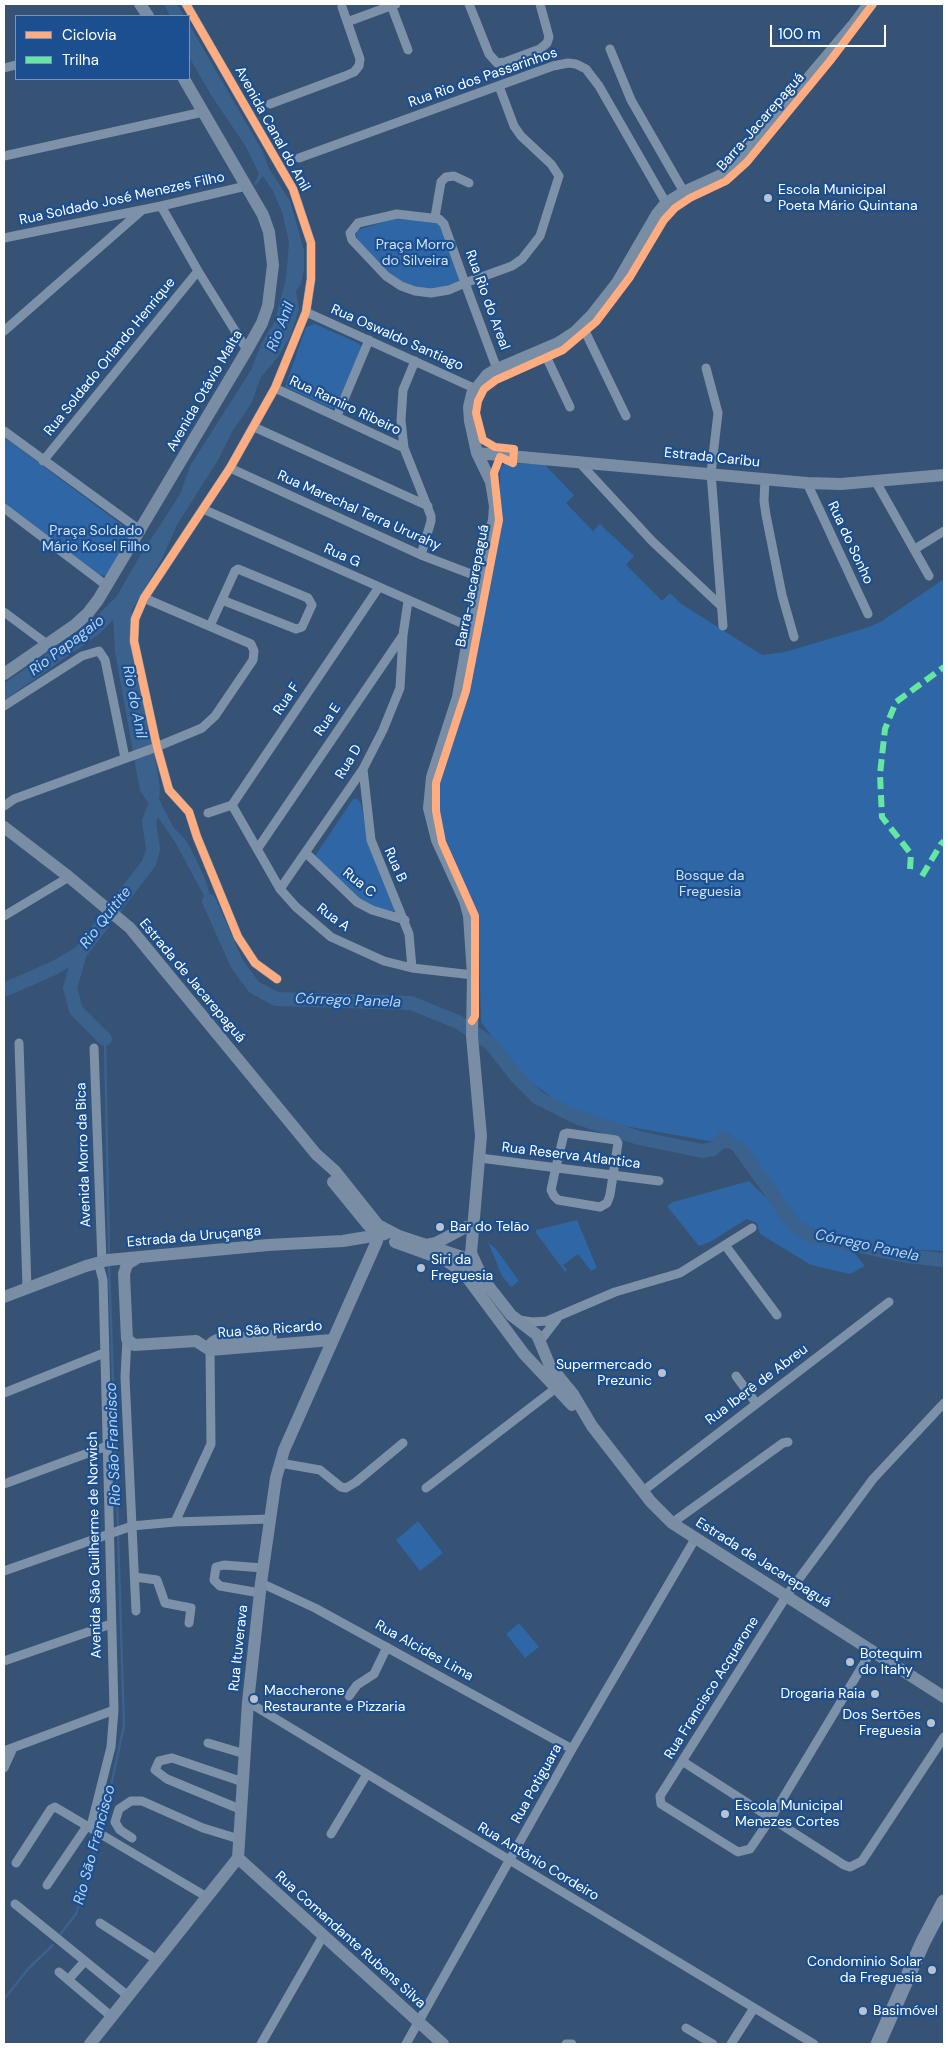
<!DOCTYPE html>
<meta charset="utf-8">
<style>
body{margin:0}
#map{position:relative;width:948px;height:2048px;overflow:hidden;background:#365274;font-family:"DM Sans",sans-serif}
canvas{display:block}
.frame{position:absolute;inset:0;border:5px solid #fff;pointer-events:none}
.legend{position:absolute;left:15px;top:15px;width:175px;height:65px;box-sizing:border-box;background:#1b4f8f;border:1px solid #7695bc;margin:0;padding:6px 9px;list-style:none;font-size:15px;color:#fff}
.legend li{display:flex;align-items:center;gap:10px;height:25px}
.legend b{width:25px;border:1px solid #7695bc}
.scale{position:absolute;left:770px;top:25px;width:116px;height:22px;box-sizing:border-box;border:2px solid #fff;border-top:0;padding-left:6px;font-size:15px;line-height:18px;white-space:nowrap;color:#fff;-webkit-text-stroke:4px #1b4f8f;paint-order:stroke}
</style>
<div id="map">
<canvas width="948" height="2048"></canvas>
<div class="frame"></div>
<ul class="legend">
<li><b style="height:6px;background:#ffac80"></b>Ciclovia</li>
<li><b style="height:6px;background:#66e7a1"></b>Trilha</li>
</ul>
<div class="scale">100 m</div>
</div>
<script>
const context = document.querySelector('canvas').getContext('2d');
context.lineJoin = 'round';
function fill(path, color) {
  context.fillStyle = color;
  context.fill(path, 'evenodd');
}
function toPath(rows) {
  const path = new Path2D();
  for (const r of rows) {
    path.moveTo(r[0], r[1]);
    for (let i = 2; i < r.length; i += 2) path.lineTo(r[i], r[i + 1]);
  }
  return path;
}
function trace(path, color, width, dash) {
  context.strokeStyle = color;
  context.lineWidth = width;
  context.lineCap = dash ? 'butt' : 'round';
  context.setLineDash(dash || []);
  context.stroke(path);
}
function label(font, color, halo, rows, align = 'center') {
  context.font = font + ' "DM Sans",sans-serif';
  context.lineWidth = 4.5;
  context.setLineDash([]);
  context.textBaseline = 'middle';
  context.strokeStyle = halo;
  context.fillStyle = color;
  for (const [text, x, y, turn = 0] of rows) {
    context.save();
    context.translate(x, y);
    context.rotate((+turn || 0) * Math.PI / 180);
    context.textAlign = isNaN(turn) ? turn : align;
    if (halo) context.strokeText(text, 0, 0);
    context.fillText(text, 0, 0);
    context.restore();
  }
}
const green = toPath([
 [394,219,432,220,437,222,442,228,459,279,457,283,434,290,411,287,392,277,357,240,356,231,360,229],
 [315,324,358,343,362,347,335,408,331,408,285,387,306,327],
 [4,437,129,530,132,534,107,576,100,575,4,504],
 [505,463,544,464,574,495,566,503,593,531,600,524,634,556,626,565,662,601,670,593,680,603,762,655,785,652,869,627,882,621,944,579,944,1251,888,1248,807,1227,787,1213,752,1157,729,1133,715,1142,619,1125,567,1108,522,1076,481,1022,478,916,443,833,437,790,467,701,476,626,500,521,500,469],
 [353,799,357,799,361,803,369,847,395,905,395,910,391,914,387,915,351,895,315,856],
 [749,1181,780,1211,819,1237,851,1249,865,1266,850,1274,811,1265,760,1234,757,1223,747,1219,710,1242,699,1246,667,1206,673,1202],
 [577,1220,597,1268,591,1271,578,1254,563,1265,567,1270,565,1272,536,1233,536,1230],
 [488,1242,496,1249,519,1281,511,1287,502,1276],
 [418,1521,443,1553,420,1571,396,1540],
 [519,1623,539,1647,525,1658,506,1634]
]);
const water = toPath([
 [164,4,177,4,184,16,170,16],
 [189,24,263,152,269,168,290,201,304,250,304,270,301,284,296,291,299,309,290,337,278,357,261,377,251,404,233,430,218,460,177,525,161,561,132,610,131,642,155,757,160,788,159,800,174,828,186,840,196,859,206,881,216,918,175,842,140,791,115,652,113,615,109,615,114,601,138,559,180,494,190,466,251,370,262,342,275,321,286,278,289,242,282,212,273,191,263,176,255,186,254,184,259,174,246,147,211,95,189,57],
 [719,1131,729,1133,752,1157,751,1164,740,1153,727,1148,711,1153,702,1151,714,1145]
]);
const stream = toPath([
 [105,1039,109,1256],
 [109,1264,118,1528],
 [101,1831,124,1726,118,1534],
 [59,1936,76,1914,99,1836],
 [4,1999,29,1968,53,1945]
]);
const river = toPath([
 [4,692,93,630,122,601],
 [209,901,237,964,254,987,276,999,411,1003,458,1022,490,1043,516,1076,538,1098,576,1117,639,1138,702,1151,713,1149,718,1144],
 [80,953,70,988,76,1010,105,1039],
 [4,990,54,968,80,953,149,863,153,849,149,821,155,806],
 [740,1149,795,1226,811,1236,907,1256,944,1260]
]);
const street = toPath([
 [186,4,293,189,311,243,311,279,306,312,275,388,230,468,144,598,135,619,134,641,157,747,169,790,189,812,197,837,238,937,255,963,277,979],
 [469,4,489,54,497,63,505,62,540,49,547,43,549,37,540,4],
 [391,5,408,50],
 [347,22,396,4],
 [610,49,631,100,684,192],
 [4,68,16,65],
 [270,104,345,76,354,72,359,66,360,59,342,7],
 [4,156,203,112],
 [299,158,553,66,568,63,576,64,586,69,599,86,666,203],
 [161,206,198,271,247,350],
 [435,217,441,182,446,177,454,176,469,183],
 [4,238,161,206,246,186],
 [306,312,476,389],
 [582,325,626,416],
 [4,331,141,211],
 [543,350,570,407],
 [415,361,403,390,401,420,404,448,431,516,431,521,421,555],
 [706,368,718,413,711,473,723,626],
 [497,369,465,283,444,224,439,219,397,214,358,223,350,233,352,240,386,276,401,286,415,291,431,293,449,290,465,283,512,266,522,259,540,236,559,176,551,164,521,136,514,126,499,86],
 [275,388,404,448],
 [337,416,369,340],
 [254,427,428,506],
 [4,431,141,531],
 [43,461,198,271],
 [578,461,652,541,719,604],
 [230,468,421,555,479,577],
 [765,479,764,501,766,515,782,595,794,637],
 [876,482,929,576],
 [807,483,868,614],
 [4,508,107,586],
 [203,509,470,627],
 [915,549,944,531],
 [4,612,47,644],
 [210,626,235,571,238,569,308,598,312,605,302,627,296,629,222,600],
 [4,706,82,656,99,651,105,660,125,758],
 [363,769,371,840,409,934,412,968],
 [232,805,280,889,296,907,331,937,384,961,412,968,473,975],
 [4,806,14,799,154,748,202,728,215,716,253,660,254,651,251,644,144,598],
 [208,813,232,805,379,587],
 [258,848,403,635,408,601],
 [306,853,357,902,372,910,405,920],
 [280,889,363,769,383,730,400,688,403,635],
 [4,916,69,877],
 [19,1043,27,1288],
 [94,1048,102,1262],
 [567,1133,616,1140,618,1143,610,1195,607,1203,600,1207,558,1200,554,1196,551,1190,556,1167,564,1134,567,1133],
 [480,1158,659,1181],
 [725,1245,777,1315],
 [519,1320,533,1322,547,1321,615,1292,680,1273,752,1228],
 [127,1339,125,1377,136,1611],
 [540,1341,557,1319],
 [736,1376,756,1403],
 [4,1393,104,1353],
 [280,1463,320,1470,341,1487,346,1488,356,1482,403,1443],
 [4,1484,107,1446],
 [426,1488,556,1388],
 [643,1491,889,1302],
 [175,1522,211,1444,210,1350],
 [672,1523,783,1443,788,1442],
 [4,1571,132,1526,175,1522,270,1519],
 [135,1577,157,1580,165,1603,191,1608,189,1623],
 [261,1583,315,1608,572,1749],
 [260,1593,220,1586,214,1580,216,1567,224,1565,263,1568],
 [872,1650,771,1818,750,1849,738,1852,661,1804,660,1796,787,1595,873,1479,944,1403],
 [4,1661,111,1624],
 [349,1696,357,1685,374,1674,387,1647],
 [248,1702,814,2044],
 [208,1743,245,1754],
 [4,1751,114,1710],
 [682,1761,844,1865,850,1867,862,1861,944,1737],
 [4,1768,13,1748],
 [242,1810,167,1779,155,1770,159,1761,172,1758,243,1782],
 [91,1826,111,1747,114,1710,103,1280,98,1262],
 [331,1834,367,1774],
 [132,1838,120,1830,115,1822,119,1809,131,1801,142,1801,203,1828,239,1839],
 [16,1863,51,1809,55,1807,207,1897],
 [47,1885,87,1826],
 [15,1904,128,1996],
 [100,1923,157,1960],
 [59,1972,112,2017],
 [68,1980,85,1961],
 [686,2028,713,2044],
 [261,2044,323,1936],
 [406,2044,572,1749,695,1539],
 [566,2044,572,2044],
 [731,2044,754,2008]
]);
const secondary = toPath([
 [140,4,148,16],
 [477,453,807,483,841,484,944,475],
 [4,674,75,625,88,613,98,600,247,350,262,323,268,306,273,265,269,232,263,215,184,79],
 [4,827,69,877,130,928,316,1154,335,1171,378,1225,399,1236,462,1257,475,1269,511,1315,537,1335,550,1366,573,1394,592,1426,651,1502,672,1523,944,1697],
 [333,1182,369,1226],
 [395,1242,445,1260,463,1272,524,1354,572,1405],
 [426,1245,436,1243,466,1227],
 [137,1258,127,1264,124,1274,127,1339,134,1345,196,1341,210,1350,332,1340],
 [482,1277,471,1253,481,1136,472,1036,473,975,469,916,465,901,437,840,429,808,432,777,458,697,479,577,494,520,495,506,491,482,477,453,470,421,469,407,472,394,487,375,497,369,558,343,575,332,592,315,617,283,657,214,666,203,684,192,730,171,854,24,869,4],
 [4,1297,86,1266,108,1260,268,1245,343,1241,385,1234],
 [210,1350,212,1343,217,1340,271,1336],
 [238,1858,443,2044],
 [90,2044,238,1858,248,1702,261,1583,276,1478,284,1450,377,1241,378,1225]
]);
const primary = toPath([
 [878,2044,923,1942,944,1902]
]);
const quiet = toPath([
 [910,869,911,854,882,817,880,774,885,729,896,702,944,667],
 [922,876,941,844,944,841]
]);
const cycleway = toPath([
 [186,4,293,189,311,243,311,279,306,312,275,388,230,468,144,598,135,619,134,641,157,747,169,790,189,812,197,837,238,937,255,963,277,979],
 [472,1021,475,1016,475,916,442,842,436,811,436,783,466,691,499,520,494,473,500,457,513,463,514,449,495,447,483,440,476,413,478,401,484,389,496,380,563,350,596,322,630,277,664,220,675,208,690,198,726,181,747,162,830,61,873,4]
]);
const markers = [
 [768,198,5,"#b9c2ce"],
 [440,1227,5,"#b9c2ce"],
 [421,1268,5,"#b9c2ce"],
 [662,1373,5,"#b9c2ce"],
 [850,1662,5,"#b9c2ce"],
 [875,1694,5,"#b9c2ce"],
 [254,1699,5,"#b9c2ce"],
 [931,1723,5,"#b9c2ce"],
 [725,1814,5,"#b9c2ce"],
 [932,1970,5,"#b9c2ce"],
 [863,2011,5,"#b9c2ce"]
];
const streetNames = [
 ["Rua Rio dos Passarinhos",483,78,-19],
 ["Barra-Jacarepaguá",761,122,-49],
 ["Avenida Canal do Anil",272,129,61],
 ["Rua Soldado José Menezes Filho",122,199,-12],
 ["Rua Rio do Areal",487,300,70],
 ["Rua Oswaldo Santiago",397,338,24],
 ["Rua Soldado Orlando Henrique",110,357,-51],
 ["Avenida Otávio Malta",205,391,-60],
 ["Rua Ramiro Ribeiro",345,406,25],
 ["Estrada Caribu",712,458,6],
 ["Rua Marechal Terra Ururahy",359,511,24],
 ["Rua do Sonho",850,543,65],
 ["Rua G",342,556,24],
 ["Barra-Jacarepaguá",473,586,-79],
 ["Rua F",287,699,-56],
 ["Rua E",328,720,-56],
 ["Rua D",349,762,-59],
 ["Rua B",395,865,66],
 ["Rua C",359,883,39],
 ["Rua A",333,918,36],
 ["Estrada de Jacarepaguá",192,981,50],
 ["Avenida Morro da Bica",84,1155,-92],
 ["Rua Reserva Atlantica",571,1156,7],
 ["Estrada da Uruçanga",194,1237,-5],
 ["Rua São Ricardo",270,1330,-4],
 ["Rua Iberê de Abreu",757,1385,-37],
 ["Avenida São Guilherme de Norwich",95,1545,-91],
 ["Estrada de Jacarepaguá",763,1563,32],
 ["Rua Ituverava",239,1648,-84],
 ["Rua Alcides Lima",424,1651,29],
 ["Rua Francisco Acquarone",712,1688,-58],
 ["Rua Potiguara",537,1784,-61],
 ["Rua Antônio Cordeiro",538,1862,31],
 ["Rua Comandante Rubens Silva",350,1940,42]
];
const poiNames = [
 ["Escola Municipal",778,190],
 ["Poeta Mário Quintana",778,206],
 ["Bar do Telão",450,1227],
 ["Siri da",431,1260],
 ["Freguesia",431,1276],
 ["Supermercado",652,1365,"right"],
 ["Prezunic",652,1381,"right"],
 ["Botequim",860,1654],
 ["do Itahy",860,1670],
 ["Maccherone",264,1691],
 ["Restaurante e Pizzaria",264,1707],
 ["Drogaria Raia",865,1694,"right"],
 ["Dos Sertões",921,1715,"right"],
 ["Freguesia",921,1731,"right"],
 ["Escola Municipal",735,1806],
 ["Menezes Cortes",735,1822],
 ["Condominio Solar",922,1962,"right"],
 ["da Freguesia",922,1978,"right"],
 ["Basimóvel",873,2011]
];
const parkNames = [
 ["Praça Morro",415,245],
 ["do Silveira",415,261],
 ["Praça Soldado",96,531],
 ["Mário Kosel Filho",96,547],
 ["Bosque da",710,876],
 ["Freguesia",710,892]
];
const waterNames = [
 ["Rio Anil",281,327,-69],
 ["Rio Papagaio",67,646,-37],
 ["Rio do Anil",134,702,79],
 ["Rio Quitite",106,918,-52],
 ["Córrego Panela",348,1001,2],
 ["Córrego Panela",867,1246,12],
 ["Rio São Francisco",114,1444,-92],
 ["Rio São Francisco",95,1845,-75]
];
fill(green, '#2f66a5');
fill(water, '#3b618d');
trace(stream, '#3b618d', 2.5);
trace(river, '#3b618d', 14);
trace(street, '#7d92a8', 9);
trace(secondary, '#798da4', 12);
trace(primary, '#7d8ea7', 15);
trace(quiet, '#66e7a1', 6, [12, 6]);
trace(cycleway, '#ffac80', 8);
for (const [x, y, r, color] of markers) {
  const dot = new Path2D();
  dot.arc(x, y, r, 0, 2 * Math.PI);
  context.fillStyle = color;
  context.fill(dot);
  trace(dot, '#1b4f8f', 2);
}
label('14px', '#fff', '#1b4f8f', streetNames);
label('14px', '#fff', '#1b4f8f', poiNames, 'left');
label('14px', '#cfe3fa', '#1b4f8f', parkNames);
label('italic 15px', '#b5d3f5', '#1b4f8f', waterNames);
</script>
